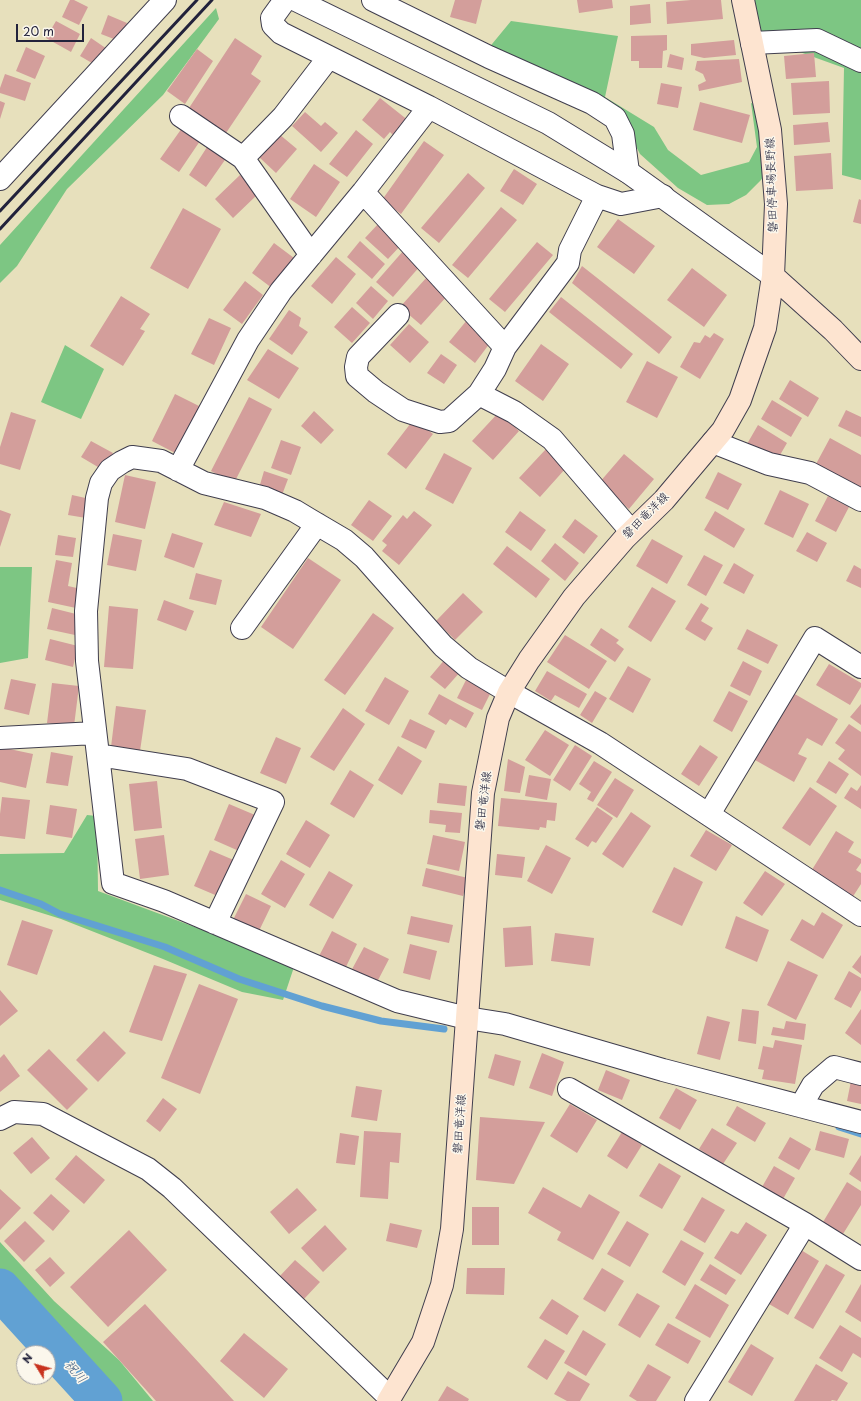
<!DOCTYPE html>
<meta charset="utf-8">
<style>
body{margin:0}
#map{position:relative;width:861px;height:1401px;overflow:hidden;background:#e7e0bc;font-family:"Playpen Sans",sans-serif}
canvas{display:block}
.north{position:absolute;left:16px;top:1345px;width:40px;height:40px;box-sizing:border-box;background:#fbf7ec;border:1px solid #a4a2a5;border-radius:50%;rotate:307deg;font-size:11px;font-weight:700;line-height:16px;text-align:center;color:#22223b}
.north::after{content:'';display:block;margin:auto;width:14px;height:18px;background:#c8321e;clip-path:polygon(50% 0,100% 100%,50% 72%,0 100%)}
.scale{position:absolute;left:16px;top:24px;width:68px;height:18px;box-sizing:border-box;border:2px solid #22223b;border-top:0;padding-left:5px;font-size:12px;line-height:14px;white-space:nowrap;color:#22223b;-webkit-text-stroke:3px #fbf7ec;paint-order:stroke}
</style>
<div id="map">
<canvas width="861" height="1401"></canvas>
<div class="north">N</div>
<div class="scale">20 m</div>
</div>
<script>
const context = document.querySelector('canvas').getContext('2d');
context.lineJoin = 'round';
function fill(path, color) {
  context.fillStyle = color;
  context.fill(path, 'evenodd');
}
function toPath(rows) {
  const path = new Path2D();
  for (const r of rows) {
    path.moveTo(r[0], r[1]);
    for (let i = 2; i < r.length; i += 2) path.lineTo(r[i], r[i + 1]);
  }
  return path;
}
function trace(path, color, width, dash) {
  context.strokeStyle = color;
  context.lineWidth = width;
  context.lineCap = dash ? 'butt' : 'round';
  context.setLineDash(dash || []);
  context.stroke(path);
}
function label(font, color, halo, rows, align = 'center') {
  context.font = font + ' "Playpen Sans","Klee One",sans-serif';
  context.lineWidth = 3;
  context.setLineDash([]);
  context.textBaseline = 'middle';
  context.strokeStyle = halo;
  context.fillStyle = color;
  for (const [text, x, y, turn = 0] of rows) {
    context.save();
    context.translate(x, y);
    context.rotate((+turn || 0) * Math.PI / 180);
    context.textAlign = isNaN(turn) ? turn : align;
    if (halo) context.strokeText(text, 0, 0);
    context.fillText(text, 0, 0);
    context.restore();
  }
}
const green = toPath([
 [752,0,861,0,861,180,842,175,844,68,750,34],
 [216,8,219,19,163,95,67,189,17,266,0,283,0,245],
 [511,21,618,36,605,97,654,127,668,150,701,175,749,162,757,147,751,103,766,109,772,164,761,180,746,195,729,204,707,205,678,188,640,154,624,123,483,55],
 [65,345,104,369,81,419,41,402],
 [0,567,32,567,28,658,0,663],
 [87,815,97,816,98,891,211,933,297,958,283,1000,242,992,163,959,61,919,0,900,0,854,64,853],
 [0,1242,54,1301,119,1360,153,1401,77,1401,48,1369,48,1353,33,1353,0,1317]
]);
const stream = toPath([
 [0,890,41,904,60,914,165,947,239,979,322,1006,381,1021,444,1029],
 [839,1127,861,1134]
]);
const river = toPath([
 [0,1289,102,1401]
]);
const building = toPath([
 [70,0,74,0,88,7,79,25,62,17],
 [455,0,482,0,476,24,450,17],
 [577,0,612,0,613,8,579,13],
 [691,0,721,0,723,19,667,24,666,2],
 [650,4,651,23,630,25,630,6],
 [108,15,127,23,119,41,101,34],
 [56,21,80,34,71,52,46,38],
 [667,35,667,50,663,51,662,68,639,68,639,61,631,61,631,36],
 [91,38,107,49,97,66,80,56],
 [235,38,262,56,251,74,261,81,226,133,189,108],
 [734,40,736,55,704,58,691,55,691,44],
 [26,47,45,56,35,79,16,71],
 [197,49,213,61,185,104,167,91],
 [814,53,816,77,786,79,784,56],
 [670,54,684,58,682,70,667,67],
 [739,59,742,82,699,91,698,85,706,81,703,74,695,70,697,61],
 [5,74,31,83,25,101,0,93,0,88],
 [829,81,830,113,793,115,791,83],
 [661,83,682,87,678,108,657,104],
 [380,98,409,121,396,138,390,132,384,139,362,120],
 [0,101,5,103,0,119],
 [700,102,750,115,742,143,693,130],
 [305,112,321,126,325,122,338,133,321,152,292,126],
 [828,122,830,142,794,145,793,125],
 [182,128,200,141,179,172,160,159],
 [356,130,373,144,347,177,329,164],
 [279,134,297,149,276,173,259,157],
 [424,141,444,155,401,214,382,200],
 [209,144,227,157,206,187,189,175],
 [831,153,833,189,796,191,794,156],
 [314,164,340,182,316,217,290,199],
 [514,169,537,184,523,205,500,191],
 [468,173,485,188,439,243,421,228],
 [240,175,258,194,233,218,215,199],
 [859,199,861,200,861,224,853,222],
 [501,207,517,220,468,278,452,265],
 [183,208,221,229,188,289,150,268],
 [618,219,655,246,634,274,597,247],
 [379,223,402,244,388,259,365,238],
 [360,241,385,264,372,279,347,257],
 [537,242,553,255,505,312,489,299],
 [274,243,294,258,272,288,252,273],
 [404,250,421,265,393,297,376,282],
 [336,257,356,274,332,304,311,286],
 [582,266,672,337,659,354,572,283],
 [692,268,727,295,704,327,667,300],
 [427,277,448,295,421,325,400,307],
 [245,281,263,295,242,324,223,310],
 [371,286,388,301,373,319,356,303],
 [121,296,150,314,140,329,145,331,123,366,90,346],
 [561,297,633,354,621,369,549,312],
 [352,307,370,323,352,343,334,327],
 [289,310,301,318,299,326,308,332,292,355,269,339],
 [209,318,231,328,214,365,191,354],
 [467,320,478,328,475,332,490,343,475,363,449,342],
 [409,324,429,342,410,363,390,345],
 [714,333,724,339,700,379,680,367,694,342,700,343,705,335,710,338],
 [541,344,569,364,543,401,515,381],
 [268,349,299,368,279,399,247,380],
 [441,354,457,365,444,384,427,373],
 [647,361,678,377,657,418,626,402],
 [790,380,819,398,808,417,779,399],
 [175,394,201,407,177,454,152,441],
 [249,397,272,409,234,483,211,471],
 [772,400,802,418,791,437,761,419],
 [846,410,861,417,861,437,838,426],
 [314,411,334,430,321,444,301,426],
 [11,412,36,420,20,470,0,464,0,447],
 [499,412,519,431,493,460,472,441],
 [414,419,433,434,406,469,387,454],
 [758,425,787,443,776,462,747,444],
 [830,438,861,455,861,489,816,464],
 [281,440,301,447,291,475,271,468],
 [91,441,113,453,103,470,81,457],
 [546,449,566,468,540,497,519,478],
 [444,453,472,468,453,504,425,489],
 [624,454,654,479,629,509,599,483],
 [264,471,288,479,282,495,259,488],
 [718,472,742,484,728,510,705,498],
 [125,475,156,482,145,529,115,522],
 [780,490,809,504,793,538,764,524],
 [72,495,90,499,86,518,68,515],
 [828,496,849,507,836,532,815,521],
 [369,500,392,516,373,541,351,525],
 [224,502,261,514,251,537,214,525],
 [0,510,11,514,0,547],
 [414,511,432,525,399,565,382,551,387,545,382,541,403,515,407,519],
 [520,511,546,530,531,551,505,532],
 [715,511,745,529,734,548,704,530],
 [575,519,598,536,584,554,562,537],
 [807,532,827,543,817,562,796,551],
 [172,533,203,543,194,568,164,557],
 [113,534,142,540,136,571,107,565],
 [58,535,76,538,73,557,55,555],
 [652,539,683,556,667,584,636,566],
 [555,543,579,563,565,581,541,561],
 [507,546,550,579,536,598,493,564],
 [704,555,723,565,706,596,687,585],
 [308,558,341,580,293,649,261,627],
 [56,560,72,563,68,586,81,589,76,608,48,602],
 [734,563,754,575,744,594,723,583],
 [854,565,861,569,861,588,846,581],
 [196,573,222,580,216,605,189,599],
 [652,587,676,601,651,642,628,627],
 [463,593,483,612,455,640,436,621],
 [164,600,194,611,186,631,157,620],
 [701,603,709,608,701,621,713,628,705,641,685,629],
 [109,606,138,609,133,669,104,667],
 [52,608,80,615,75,635,47,629],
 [373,613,394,628,345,695,324,680],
 [601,628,619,640,616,643,624,649,615,662,590,645],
 [747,629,778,645,768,664,737,649],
 [565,635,607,661,589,689,547,662],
 [50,639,78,646,73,667,45,660],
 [446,658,461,671,445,689,430,677],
 [743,661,762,671,750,696,730,686],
 [829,664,861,683,861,687,850,705,816,685],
 [628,666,651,679,633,713,609,699],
 [547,671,587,694,579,708,555,695,551,701,535,691],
 [385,677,409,691,389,725,365,711],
 [11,679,36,684,29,715,4,709],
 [466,680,491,692,482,710,457,698],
 [52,683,79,686,74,726,47,723],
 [595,691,607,698,592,723,580,715],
 [729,691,748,701,732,732,713,721],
 [793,693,838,719,822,746,807,738,798,754,807,758,794,782,755,760],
 [439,694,474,713,466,728,450,719,446,725,428,714],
 [861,704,861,725,850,717],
 [116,706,146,710,140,751,111,747],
 [343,708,365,724,334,771,310,757],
 [410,719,435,731,426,749,401,737],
 [849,724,861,732,861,776,838,759,845,750,835,743],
 [545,730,569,745,550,776,525,760],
 [276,737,301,748,286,784,260,773],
 [575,745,592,756,570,791,553,780],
 [700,745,718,757,699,786,681,774],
 [398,746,422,761,402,795,378,780],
 [0,747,33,754,26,788,0,782],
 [51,752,73,756,68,786,46,783],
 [508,759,525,767,520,793,504,791],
 [594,761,612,772,593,802,587,799,591,792,579,784],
 [829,761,849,774,836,794,816,782],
 [350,770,374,785,354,818,330,804],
 [529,775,551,779,547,800,525,796],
 [615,778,634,790,617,818,597,805],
 [157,781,162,828,134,831,129,784],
 [439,783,467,786,465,806,437,803],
 [861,785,861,809,844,798,851,787,857,791],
 [810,787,837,806,810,846,782,828],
 [2,797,30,800,25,839,0,836,0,814],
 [501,798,557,803,555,821,547,820,546,828,540,827,539,830,498,826],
 [229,804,255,815,239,851,214,840],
 [50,805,77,809,72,838,46,834],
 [597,807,613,818,596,843,592,841,588,847,575,839],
 [430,810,462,813,460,833,445,832,446,825,429,823],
 [631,812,651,826,623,868,602,854],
 [306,820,330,835,310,868,286,854],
 [706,830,732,845,716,871,690,856],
 [836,831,854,842,848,852,861,859,861,863,856,870,861,873,861,884,852,898,810,873],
 [164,835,169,875,140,879,135,839],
 [433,835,465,842,459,871,427,864],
 [546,845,571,858,552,894,527,881],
 [210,850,236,861,220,897,194,886],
 [497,854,525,857,522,878,495,875],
 [281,860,305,874,285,908,261,894],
 [674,867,703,882,682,926,652,912],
 [426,868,468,878,463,896,422,886],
 [329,871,353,885,333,919,309,905],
 [765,871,785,884,762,916,743,903],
 [246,894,271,906,258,933,233,920],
 [822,912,843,925,823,959,790,940,802,919,814,926],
 [411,916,453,925,449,943,407,934],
 [736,916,769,930,757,962,725,948],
 [22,920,53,930,37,975,7,965],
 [531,926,533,965,505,967,503,928],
 [332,931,357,944,344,971,318,958],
 [555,933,594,938,590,966,551,961],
 [410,944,437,951,430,980,403,973],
 [364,947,389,959,375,986,350,973],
 [861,955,861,974,852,967],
 [788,961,818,975,796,1020,767,1005],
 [154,965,187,974,162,1041,129,1032],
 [849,971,861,978,861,990,851,1008,834,999],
 [199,984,238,999,200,1094,161,1078],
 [0,990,18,1011,0,1026],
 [742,1009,759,1011,756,1044,738,1041],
 [861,1009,861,1045,845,1033],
 [707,1016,730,1022,720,1060,697,1054],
 [786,1021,806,1024,804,1040,771,1035,773,1027,784,1029],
 [104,1031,126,1053,98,1082,76,1060],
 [775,1040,802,1045,795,1084,762,1079,764,1070,758,1069,763,1046,773,1048],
 [49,1049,88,1089,67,1110,27,1070],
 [542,1053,564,1062,552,1096,529,1088],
 [4,1054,20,1076,0,1092,0,1058],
 [495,1054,521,1061,514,1086,488,1078],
 [606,1070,630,1080,622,1100,598,1090],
 [852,1076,861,1078,861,1104,847,1101],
 [356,1086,382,1090,377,1121,351,1117],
 [676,1088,697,1100,680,1130,659,1118],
 [163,1098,177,1109,160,1132,146,1121],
 [570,1104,597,1120,577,1153,550,1136],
 [737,1106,766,1123,755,1142,726,1125],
 [480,1117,545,1122,514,1184,476,1180],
 [712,1128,737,1143,723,1164,699,1149],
 [364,1131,401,1133,399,1163,390,1162,388,1199,360,1197],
 [820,1131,849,1139,844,1158,815,1150],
 [622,1132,642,1145,627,1169,607,1156],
 [340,1133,359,1136,355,1165,336,1163],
 [32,1137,50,1158,31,1174,13,1153],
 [790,1137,811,1149,799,1170,778,1158],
 [76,1155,105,1180,84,1204,55,1179],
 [861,1155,861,1182,849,1174],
 [659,1163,681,1176,662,1209,639,1196],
 [774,1166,795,1178,783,1199,762,1187],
 [847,1182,861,1191,861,1205,843,1234,823,1222],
 [543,1187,581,1208,589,1194,620,1212,593,1260,557,1240,561,1232,528,1213],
 [297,1188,317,1210,289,1234,270,1212],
 [0,1189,21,1208,0,1230],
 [51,1194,70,1211,53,1231,33,1213],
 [702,1197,725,1210,705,1243,683,1230],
 [472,1207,499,1207,499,1245,472,1245],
 [25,1221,45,1241,24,1262,4,1241],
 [627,1221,649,1234,630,1267,607,1254],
 [746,1222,767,1235,741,1275,714,1258,731,1231,738,1234],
 [390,1223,422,1230,417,1248,386,1241],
 [325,1225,347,1249,323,1272,301,1248],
 [129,1230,167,1270,108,1327,70,1287],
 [681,1240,704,1253,685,1286,662,1272],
 [801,1250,819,1261,788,1315,769,1304],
 [50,1257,65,1273,50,1287,35,1270],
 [295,1260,320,1282,304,1299,279,1277],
 [710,1264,736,1280,726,1295,700,1280],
 [826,1264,845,1275,813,1329,794,1318],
 [467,1268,505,1268,504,1295,466,1294],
 [602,1268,624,1281,605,1312,583,1299],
 [695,1284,729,1305,710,1338,675,1318],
 [861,1284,861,1322,845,1312],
 [637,1293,660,1306,640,1338,618,1325],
 [552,1299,579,1316,567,1335,539,1318],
 [145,1304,234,1401,156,1401,103,1342],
 [668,1323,701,1341,688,1364,655,1345],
 [840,1325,861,1338,861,1358,853,1353,842,1372,819,1358],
 [583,1330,606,1344,586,1376,564,1363],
 [244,1333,288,1369,264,1398,220,1361],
 [545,1339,565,1351,547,1380,527,1367],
 [751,1344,774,1358,752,1396,728,1382],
 [648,1364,671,1377,656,1401,637,1401,629,1396],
 [816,1364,848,1383,837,1401,832,1400,831,1401,794,1401],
 [568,1371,590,1384,580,1401,567,1401,554,1394],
 [447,1386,469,1399,468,1401,438,1401]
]);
const minor = toPath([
 [285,0,272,18,273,25,281,33,429,107,597,196,621,204,663,196],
 [373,0,489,57,592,103,615,118,623,134,628,172],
 [752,43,817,40,861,61],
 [181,116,243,158,311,255],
 [243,158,283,117,329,57],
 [0,179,165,0],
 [363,192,505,347],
 [398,315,358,357,356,367,357,376,376,392,403,410,440,422,449,421,479,394,495,369,505,347,568,263,570,250,597,196],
 [479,394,514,412,552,439,631,531],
 [713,442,769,464,810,473,861,500],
 [178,470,248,340,281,291,363,192,429,107],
 [242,628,317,524],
 [0,738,95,733],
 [98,755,187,769,273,802,215,923],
 [709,814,815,638,861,667],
 [861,915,600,743,509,692,469,668,443,646,364,557,344,540,310,520,295,511,265,498,204,483,161,461,132,457,122,462,110,470,101,483,97,498,86,611,87,661,113,883,164,901,397,1001,467,1018,505,1024,663,1070,861,1122],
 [569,1089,805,1224,861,1259],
 [801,1106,813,1085,834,1067,861,1074],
 [0,1119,14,1112,43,1114,148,1169,172,1188,390,1398],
 [696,1401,805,1224]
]);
const tertiary = toPath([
 [296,0,548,123,628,172,773,276]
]);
const secondary = toPath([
 [773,276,833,330,861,359],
 [388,1401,423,1342,442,1285,452,1229,483,793,498,718,509,692,529,660,574,597,625,538,664,500,723,430,740,400,765,328,773,276,776,204,770,130,743,0]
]);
const rail = toPath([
 [0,211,197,0],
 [0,229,212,0]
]);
const streetNames = [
 ["磐田停車場長野線",772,185,-92],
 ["磐田竜洋線",646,516,-45],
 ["磐田竜洋線",484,801,-83],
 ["磐田竜洋線",460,1124,-86]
];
const waterNames = [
 ["祝川",75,1372,48]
];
fill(green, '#7dc683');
trace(stream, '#61a1d3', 7);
trace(river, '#61a1d3', 41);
fill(building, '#d39e9b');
trace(minor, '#403e4e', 24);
trace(tertiary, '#403e4e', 24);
trace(secondary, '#403e4e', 24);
trace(minor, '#fff', 22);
trace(tertiary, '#fff', 22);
trace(secondary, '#fde4d0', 22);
trace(rail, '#22223b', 3);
label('12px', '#22223b', '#fbf7ec', streetNames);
label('italic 13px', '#3e5b7f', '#fbf7ec', waterNames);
</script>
